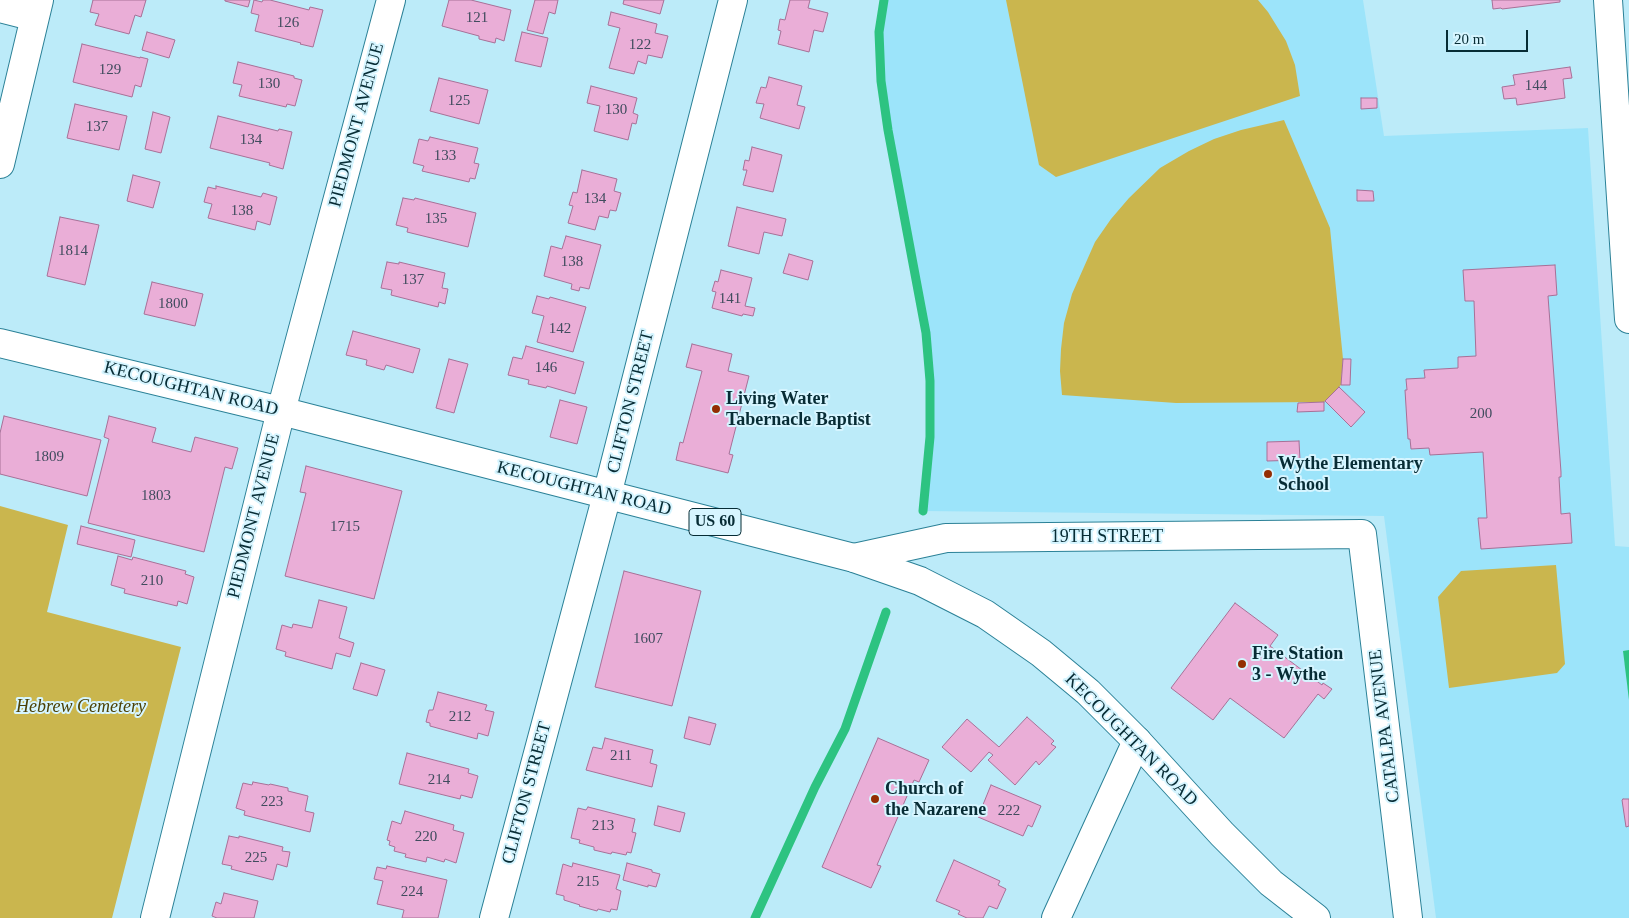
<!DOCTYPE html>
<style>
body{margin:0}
#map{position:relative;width:1629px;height:918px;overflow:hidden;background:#bcebf9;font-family:Georgia,serif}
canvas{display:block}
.scale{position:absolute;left:1446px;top:30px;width:82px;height:22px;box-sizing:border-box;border:2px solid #072c35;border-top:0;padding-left:6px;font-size:15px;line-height:18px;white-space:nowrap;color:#072c35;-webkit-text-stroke:4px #d6f5ff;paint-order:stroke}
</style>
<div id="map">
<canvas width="1629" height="918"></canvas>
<div class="scale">20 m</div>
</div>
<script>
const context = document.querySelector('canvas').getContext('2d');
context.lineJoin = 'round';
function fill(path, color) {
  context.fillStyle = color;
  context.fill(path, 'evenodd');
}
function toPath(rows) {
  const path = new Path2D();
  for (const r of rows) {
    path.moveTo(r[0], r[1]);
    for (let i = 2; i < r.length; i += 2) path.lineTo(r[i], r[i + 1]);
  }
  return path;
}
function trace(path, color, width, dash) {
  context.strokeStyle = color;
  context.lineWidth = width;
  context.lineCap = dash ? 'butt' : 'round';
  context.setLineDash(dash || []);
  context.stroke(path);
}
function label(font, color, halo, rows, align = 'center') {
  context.font = font + ' Georgia,serif';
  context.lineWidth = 4;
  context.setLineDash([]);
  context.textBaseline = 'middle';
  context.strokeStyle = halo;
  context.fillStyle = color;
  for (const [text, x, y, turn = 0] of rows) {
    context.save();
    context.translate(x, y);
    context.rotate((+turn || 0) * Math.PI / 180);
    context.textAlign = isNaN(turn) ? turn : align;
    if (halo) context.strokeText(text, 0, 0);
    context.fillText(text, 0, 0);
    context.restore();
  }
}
const built = toPath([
 [884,0,1363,0,1384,136,1588,128,1615,546,1629,547,1629,918,1436,918,1384,516,923,511,930,437,930,381,926,333,888,130,881,81,879,32]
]);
const green = toPath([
 [1006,0,1258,0,1268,12,1286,41,1295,65,1300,96,1056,177,1039,165],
 [1284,120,1330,228,1343,359,1341,385,1324,402,1176,403,1062,395,1060,371,1061,349,1064,323,1072,294,1095,242,1111,219,1129,198,1160,168,1189,151,1214,139,1241,130],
 [0,506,68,525,47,612,181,647,112,918,0,918],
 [1556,565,1565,664,1557,673,1449,688,1438,597,1461,571]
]);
const water = toPath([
 [1629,650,1629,700,1623,651]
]);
const stream = toPath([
 [884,0,879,32,881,81,888,130,926,333,930,381,930,437,923,511],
 [755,918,815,787,845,729,886,612]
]);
const building = toPath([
 [93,0,146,0,141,17,135,15,129,34,95,25,99,14,90,12,93,0],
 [225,0,250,0,248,7,225,1,225,0],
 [254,0,262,2,263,0,270,0,309,10,310,7,323,10,313,47,300,44,301,43,255,31,259,15,251,13,254,0],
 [449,0,471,0,511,10,504,41,496,38,495,43,479,39,479,36,442,26,449,0],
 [535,0,558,0,555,14,549,12,543,34,527,30,535,0],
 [624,0,664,0,660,14,623,4,624,0],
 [790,0,810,0,808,8,828,13,823,32,814,30,809,52,778,44,781,31,778,30,780,19,785,20,790,0],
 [1492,0,1560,0,1560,2,1502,9,1501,8,1493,9,1492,0],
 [611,12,657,24,655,33,668,36,662,58,648,55,646,64,638,61,634,74,609,68,620,28,608,25,611,12],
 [147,32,175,40,169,58,142,50,147,32],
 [522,32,548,38,541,67,515,61,522,32],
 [82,44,140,58,140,57,148,59,141,87,135,85,132,97,73,82,82,44],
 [238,62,294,76,294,78,302,80,295,106,287,104,286,107,239,96,242,85,233,83,238,62],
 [1570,67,1572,78,1563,79,1565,98,1517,105,1516,98,1504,99,1502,87,1515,85,1513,75,1570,67],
 [769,77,802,86,797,105,805,107,799,129,760,118,764,104,756,103,761,87,766,88,769,77],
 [439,78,488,90,479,124,430,111,439,78],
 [591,86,637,98,633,113,638,115,636,124,632,123,628,140,594,131,600,106,587,103,591,86],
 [1361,98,1377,98,1377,108,1361,109,1361,98],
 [75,104,127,116,119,150,67,138,75,104],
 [153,112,170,117,161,153,145,149,153,112],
 [218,116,278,131,279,129,292,132,283,169,269,165,270,163,210,148,218,116],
 [430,137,478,148,474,163,479,164,475,179,470,178,469,182,422,171,424,166,413,163,419,139,428,141,430,137],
 [752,147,782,155,773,192,743,185,747,170,743,170,745,160,749,161,752,147],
 [582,170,617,179,614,191,621,193,616,211,610,210,608,218,599,216,595,230,568,223,573,206,569,205,573,192,577,193,582,170],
 [133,175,160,182,153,208,127,201,133,175],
 [216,186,261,197,263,193,277,197,270,225,257,221,255,230,208,218,212,204,204,202,208,187,216,189,216,186],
 [1357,190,1373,191,1374,201,1357,201,1357,190],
 [403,198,414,200,415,198,476,213,468,247,407,232,408,228,396,225,403,198],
 [737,207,786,219,782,236,764,232,759,254,728,246,737,207],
 [60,217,99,225,85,285,47,276,60,217],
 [566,236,601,245,589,289,580,287,579,291,571,289,572,284,544,276,551,246,562,249,566,236],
 [789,254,813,261,808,280,783,273,789,254],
 [387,262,399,264,399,262,445,273,442,288,448,289,445,304,439,302,438,307,391,295,392,290,381,288,387,262],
 [1555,265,1557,295,1548,296,1561,472,1561,477,1559,477,1561,514,1570,513,1572,543,1481,549,1478,518,1487,518,1483,452,1430,455,1429,448,1411,449,1410,439,1408,439,1405,390,1407,390,1406,379,1425,378,1424,370,1458,368,1458,357,1476,356,1474,301,1465,301,1463,270,1555,265],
 [721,270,752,278,745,306,755,308,753,316,743,314,742,316,712,308,716,292,712,291,715,281,718,282,721,270],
 [152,282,203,294,195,326,144,314,152,282],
 [537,296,549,299,550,297,586,307,573,352,537,342,544,316,532,313,537,296],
 [353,331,420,349,413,373,386,365,384,370,366,365,367,360,346,355,353,331],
 [692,344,732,354,728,371,749,376,729,454,733,455,728,473,676,460,680,442,683,443,702,371,686,367,692,344],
 [526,346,584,362,575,394,547,386,546,388,528,384,529,380,508,375,513,357,522,359,526,346],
 [449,359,468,364,454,413,436,408,449,359],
 [1343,359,1351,359,1350,385,1341,385,1343,359],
 [1339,387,1365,412,1351,427,1325,401,1339,387],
 [560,400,587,407,577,444,550,437,560,400],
 [1324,402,1324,411,1297,412,1298,403,1324,402],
 [4,416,101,440,87,496,0,474,0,433,4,416],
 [109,416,156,428,152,442,191,452,195,437,238,448,232,469,225,467,204,552,88,523,109,439,104,437,109,416],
 [1299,441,1300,460,1267,461,1267,442,1299,441],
 [306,466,402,491,374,599,285,576,306,493,300,492,306,466],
 [81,526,135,540,131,557,77,544,81,526],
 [118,556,132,560,133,557,186,571,185,574,194,577,187,604,178,601,177,606,124,593,125,589,111,585,118,556],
 [624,571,701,591,672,706,595,687,624,571],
 [319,600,347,607,339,638,354,643,350,657,336,653,332,669,285,656,286,652,276,649,282,625,292,628,293,624,312,628,319,600],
 [1235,603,1278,635,1270,646,1322,685,1323,683,1332,689,1324,699,1318,694,1284,738,1230,698,1213,720,1171,688,1235,603],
 [361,663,385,670,377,696,353,689,361,663],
 [438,692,487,705,485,710,494,712,488,736,478,733,477,739,430,726,430,723,426,722,429,710,433,710,438,692],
 [689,717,716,724,710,745,684,738,689,717],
 [1027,717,1054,741,1051,744,1056,747,1039,765,1036,761,1015,785,988,760,993,755,989,752,971,772,942,747,967,719,999,747,1027,717],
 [605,738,653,750,650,763,657,765,652,787,586,770,593,747,602,749,605,738],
 [878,738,929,760,919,782,914,780,877,865,881,866,871,888,822,867,878,738],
 [407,753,469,769,468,773,478,776,472,798,461,795,460,799,399,784,407,753],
 [253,782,269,785,270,784,288,788,288,791,308,796,305,811,314,813,310,832,244,815,245,811,236,808,243,783,252,785,253,782],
 [991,785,1041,806,1032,827,1028,825,1023,836,978,817,991,785],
 [1623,799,1629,799,1629,826,1626,827,1622,800,1623,799],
 [658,806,685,813,680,832,654,825,658,806],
 [588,807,635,819,632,832,636,833,631,853,627,852,626,855,612,852,611,854,594,850,594,847,579,843,580,840,571,838,578,808,586,810,588,807],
 [405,811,454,825,453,830,464,833,456,863,445,859,444,862,427,857,426,862,405,857,406,854,394,851,395,847,389,845,390,841,387,840,392,821,401,824,405,811],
 [229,836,239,838,239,836,283,847,282,851,290,852,287,867,277,864,273,880,231,869,232,866,222,864,229,836],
 [954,860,1000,881,998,885,1006,889,997,909,989,906,983,918,967,918,958,914,960,911,936,901,954,860],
 [573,863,620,875,616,889,621,891,617,910,611,909,610,912,598,909,597,911,579,906,580,905,564,900,564,896,556,894,563,864,572,867,573,863],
 [627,863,652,870,652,872,660,874,656,887,648,885,648,887,623,880,627,863],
 [387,866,447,880,438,918,402,918,404,910,377,904,383,881,374,879,377,867,386,869,387,866],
 [224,893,258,901,254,918,217,918,212,916,216,902,221,904,224,893]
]);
const minor = toPath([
 [1608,0,1629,319],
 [0,8,35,17],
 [0,164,39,0],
 [854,558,946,538,1362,534,1408,918],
 [155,918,281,411,391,0],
 [494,918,607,495,733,0],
 [1056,918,1137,741]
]);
const major = toPath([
 [0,343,281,411,854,558,920,581,985,614,1041,653,1088,692,1137,741,1222,834,1271,883,1316,918]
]);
const markers = [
 [716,409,5,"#942e03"],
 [1268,474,5,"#942e03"],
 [1242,664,5,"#942e03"],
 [875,799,5,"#942e03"]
];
const numberNames = [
 ["121",477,18],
 ["126",288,23],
 ["122",640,45],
 ["129",110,70],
 ["130",269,84],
 ["144",1536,86],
 ["125",459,101],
 ["130",616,110],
 ["137",97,127],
 ["134",251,140],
 ["133",445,156],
 ["134",595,199],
 ["138",242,211],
 ["135",436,219],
 ["1814",73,251],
 ["138",572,262],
 ["137",413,280],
 ["141",730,299],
 ["1800",173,304],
 ["142",560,329],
 ["146",546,368],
 ["200",1481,414],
 ["1809",49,457],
 ["1803",156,496],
 ["1715",345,527],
 ["210",152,581],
 ["1607",648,639],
 ["212",460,717],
 ["211",621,756],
 ["214",439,780],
 ["223",272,802],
 ["222",1009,811],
 ["213",603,826],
 ["220",426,837],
 ["225",256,858],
 ["215",588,882],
 ["224",412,892]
];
const shields = [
 [715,522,52]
];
const shieldNames = [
 ["US 60",715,522]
];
const streetNames = [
 ["PIEDMONT AVENUE",357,125,-75],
 ["KECOUGHTAN ROAD",191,389,14],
 ["CLIFTON STREET",631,402,-76],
 ["KECOUGHTAN ROAD",584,489,14],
 ["PIEDMONT AVENUE",254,516,-76],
 ["19TH STREET",1107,537],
 ["CATALPA AVENUE",1385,726,-97],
 ["KECOUGHTAN ROAD",1131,740,45],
 ["CLIFTON STREET",527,793,-75]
];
const poiNames = [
 ["Living Water",726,399],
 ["Tabernacle Baptist",726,420],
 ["Wythe Elementary",1278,464],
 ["School",1278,485],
 ["Fire Station",1252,654],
 ["3 - Wythe",1252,675],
 ["Church of",885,789],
 ["the Nazarene",885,810]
];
const parkNames = [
 ["Hebrew Cemetery",81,707]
];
fill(built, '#9ce4fa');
fill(green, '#cab64e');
fill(water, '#2dc381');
trace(stream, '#2dc381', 9);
fill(building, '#eaaed7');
trace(building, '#a77097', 1);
trace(minor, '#2b8197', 30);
trace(major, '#2b8197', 30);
trace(minor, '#fff', 28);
trace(major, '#fff', 28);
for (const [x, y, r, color] of markers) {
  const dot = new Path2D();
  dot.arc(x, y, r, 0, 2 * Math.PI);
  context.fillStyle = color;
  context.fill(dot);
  trace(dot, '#d6f5ff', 2);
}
label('15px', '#404c5e', null, numberNames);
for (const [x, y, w] of shields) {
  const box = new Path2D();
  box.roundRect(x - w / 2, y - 13.5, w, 27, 4);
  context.fillStyle = '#d6f5ff';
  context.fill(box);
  trace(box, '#072c35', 1);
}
label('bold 16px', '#072c35', null, shieldNames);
label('18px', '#072c35', '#d6f5ff', streetNames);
label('bold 18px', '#072c35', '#d6f5ff', poiNames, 'left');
label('italic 18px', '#4c4105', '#d6f5ff', parkNames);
</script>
